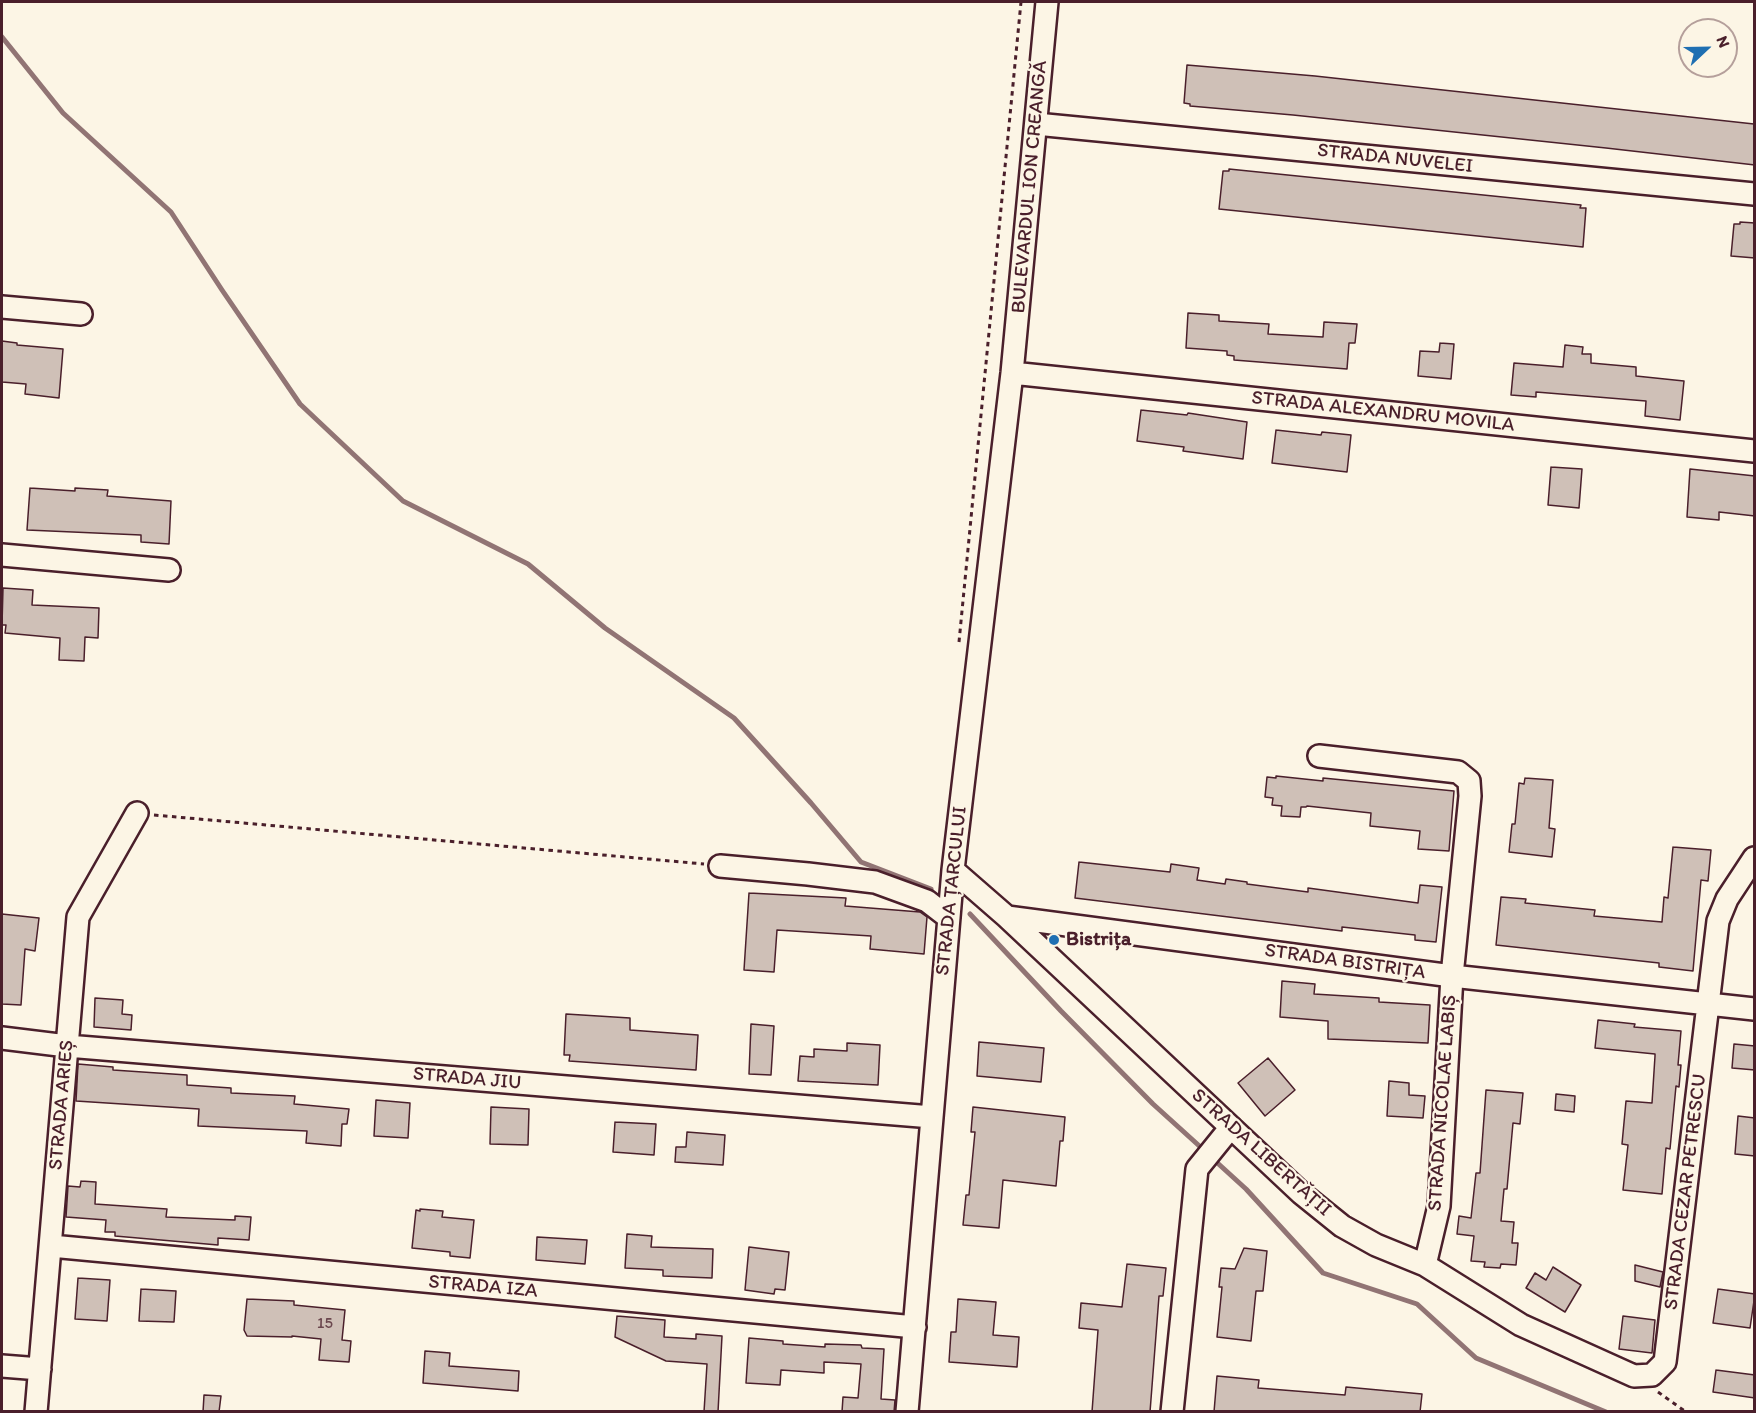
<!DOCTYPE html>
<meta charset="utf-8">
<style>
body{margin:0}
#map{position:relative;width:1756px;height:1413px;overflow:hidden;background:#fcf5e5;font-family:Itim,sans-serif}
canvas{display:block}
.frame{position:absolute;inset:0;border:3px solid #4a1f2b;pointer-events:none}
.north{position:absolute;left:1678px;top:18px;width:60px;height:60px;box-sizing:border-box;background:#fcf5e5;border:2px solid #b59f9b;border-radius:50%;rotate:68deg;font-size:16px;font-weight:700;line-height:24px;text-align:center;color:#4a1f2b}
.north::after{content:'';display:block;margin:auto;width:21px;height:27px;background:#1f6fb2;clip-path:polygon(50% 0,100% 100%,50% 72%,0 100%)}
</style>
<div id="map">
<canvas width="1756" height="1413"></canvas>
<div class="frame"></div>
<div class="north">N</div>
</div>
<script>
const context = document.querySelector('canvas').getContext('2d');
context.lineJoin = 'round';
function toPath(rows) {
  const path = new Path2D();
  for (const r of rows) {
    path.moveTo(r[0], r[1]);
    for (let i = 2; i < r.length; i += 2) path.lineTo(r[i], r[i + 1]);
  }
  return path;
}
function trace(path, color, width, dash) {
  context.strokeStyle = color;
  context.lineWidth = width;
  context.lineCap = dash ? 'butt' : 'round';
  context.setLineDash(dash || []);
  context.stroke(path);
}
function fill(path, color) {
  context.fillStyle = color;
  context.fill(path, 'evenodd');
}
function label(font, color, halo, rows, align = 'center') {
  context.font = font + ' Itim,sans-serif';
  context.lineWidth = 4.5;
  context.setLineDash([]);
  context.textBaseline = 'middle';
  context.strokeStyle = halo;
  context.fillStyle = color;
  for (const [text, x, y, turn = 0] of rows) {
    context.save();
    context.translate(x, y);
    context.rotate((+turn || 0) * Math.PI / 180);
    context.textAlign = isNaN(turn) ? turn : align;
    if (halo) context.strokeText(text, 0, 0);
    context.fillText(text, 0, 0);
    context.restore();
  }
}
const stream = toPath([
 [2,37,63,113,171,212,222,290,300,404,403,501,528,564,605,628,734,718,811,803,861,862,931,889],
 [970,914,1061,1011,1153,1104,1206,1152],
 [1212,1158,1246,1189,1323,1273,1417,1304,1476,1358,1606,1412]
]);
const building = toPath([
 [1187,65,1315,76,1754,124,1755,165,1606,148,1293,115,1190,106,1190,104,1184,103,1187,65],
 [1229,169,1581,205,1580,208,1586,208,1583,247,1219,209,1223,171,1229,171,1229,169],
 [1740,222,1755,223,1755,258,1731,256,1734,224,1740,224,1740,222],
 [1188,313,1219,315,1219,321,1269,324,1268,334,1323,337,1324,322,1357,324,1355,343,1349,343,1347,369,1234,360,1234,356,1227,355,1227,351,1186,348,1188,313],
 [2,341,17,343,17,345,63,349,59,398,25,394,26,384,2,382,2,341],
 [1440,343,1454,344,1451,379,1418,376,1420,351,1439,352,1440,343],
 [1565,345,1583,347,1582,354,1591,354,1591,363,1636,367,1636,376,1684,381,1680,420,1645,416,1646,401,1536,392,1536,397,1511,395,1514,363,1563,367,1565,345],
 [1141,410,1187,415,1188,413,1247,422,1243,459,1183,451,1184,447,1137,441,1141,410],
 [1276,430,1321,435,1322,432,1351,435,1347,472,1272,463,1276,430],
 [1551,467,1582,469,1579,508,1548,505,1551,467],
 [1690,469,1755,476,1755,516,1719,512,1719,520,1687,517,1690,469],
 [30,488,75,491,75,488,108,490,107,496,171,501,169,544,141,542,141,535,27,530,30,488],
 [3,588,33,590,32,605,99,608,98,638,85,637,84,661,59,660,60,638,5,633,6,625,2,625,3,588],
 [1276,776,1323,781,1323,778,1454,791,1449,851,1418,849,1420,831,1370,826,1371,813,1307,806,1306,807,1301,807,1300,817,1281,816,1282,806,1272,805,1273,798,1265,797,1267,777,1276,778,1276,776],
 [1525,778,1553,780,1549,828,1555,829,1552,857,1509,852,1512,824,1515,824,1519,783,1524,784,1525,778],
 [1673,847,1711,850,1708,881,1701,880,1693,971,1659,967,1659,963,1496,945,1501,897,1526,899,1525,903,1595,910,1594,916,1662,922,1664,897,1668,898,1673,847],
 [1079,862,1170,872,1171,864,1199,868,1197,880,1225,884,1226,879,1247,882,1247,884,1308,892,1308,888,1418,903,1420,885,1442,887,1436,942,1415,940,1415,935,1342,927,1342,931,1075,898,1079,862],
 [749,893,846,898,845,906,920,912,927,917,924,954,870,949,871,936,777,930,774,972,744,970,749,893],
 [2,914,39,918,35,951,25,949,21,1005,2,1004,2,914],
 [1282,981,1315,984,1314,994,1379,998,1379,1002,1430,1005,1428,1043,1328,1039,1328,1021,1280,1017,1282,981],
 [95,998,123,1000,122,1014,132,1015,131,1030,94,1027,95,998],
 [566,1014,630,1018,630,1030,698,1035,696,1070,569,1061,570,1055,564,1055,566,1014],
 [1598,1020,1635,1024,1634,1027,1681,1031,1678,1065,1681,1065,1679,1087,1676,1086,1670,1149,1666,1148,1662,1194,1623,1190,1628,1145,1622,1144,1626,1101,1652,1103,1655,1056,1655,1054,1595,1048,1598,1020],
 [751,1024,774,1026,771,1075,749,1074,751,1024],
 [979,1042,1044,1048,1041,1082,977,1076,979,1042],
 [847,1043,880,1045,878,1085,798,1081,800,1056,814,1057,814,1049,847,1051,847,1043],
 [1734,1044,1755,1046,1755,1070,1732,1068,1734,1044],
 [1268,1058,1295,1090,1265,1116,1238,1083,1268,1058],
 [78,1064,113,1067,113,1070,187,1075,187,1085,231,1088,231,1093,295,1096,294,1104,349,1109,347,1124,342,1124,341,1146,306,1143,307,1131,198,1126,199,1109,76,1101,78,1064],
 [1389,1081,1409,1083,1409,1095,1425,1096,1423,1118,1387,1116,1389,1081],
 [1486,1090,1523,1093,1520,1124,1513,1123,1507,1189,1504,1189,1501,1221,1514,1222,1512,1243,1518,1243,1516,1265,1501,1264,1500,1268,1484,1267,1485,1262,1471,1261,1474,1236,1457,1234,1459,1216,1471,1218,1476,1173,1480,1173,1486,1090],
 [1556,1094,1575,1096,1574,1112,1555,1110,1556,1094],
 [376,1100,410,1103,408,1138,374,1136,376,1100],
 [491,1107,529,1109,528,1145,490,1144,491,1107],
 [973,1107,1065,1117,1063,1141,1060,1141,1056,1186,1003,1180,999,1228,963,1225,966,1195,969,1195,975,1132,971,1132,973,1107],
 [1738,1116,1755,1118,1755,1156,1735,1154,1738,1116],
 [615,1122,656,1124,654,1155,613,1152,615,1122],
 [687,1132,725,1135,723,1165,675,1162,676,1147,686,1147,687,1132],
 [81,1181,96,1182,95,1204,167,1209,166,1217,235,1220,235,1216,251,1217,249,1240,218,1238,218,1245,115,1236,115,1232,105,1232,106,1220,66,1217,68,1186,80,1187,81,1181],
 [420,1209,443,1211,442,1217,474,1220,470,1258,450,1256,450,1252,412,1248,416,1210,420,1211,420,1209],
 [627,1234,652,1236,651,1247,713,1249,712,1278,663,1276,663,1270,625,1268,627,1234],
 [537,1237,587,1240,585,1264,536,1260,537,1237],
 [749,1247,789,1252,785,1290,775,1289,774,1294,745,1290,749,1247],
 [1244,1248,1267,1251,1263,1291,1256,1291,1251,1341,1217,1337,1222,1287,1219,1287,1221,1268,1235,1269,1244,1248],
 [1127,1264,1166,1268,1163,1296,1159,1296,1150,1412,1092,1412,1098,1330,1079,1328,1081,1303,1122,1307,1127,1264],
 [1635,1265,1663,1272,1660,1287,1635,1281,1635,1265],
 [1553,1267,1581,1285,1565,1312,1526,1288,1535,1273,1546,1280,1553,1267],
 [78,1278,110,1280,107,1321,75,1319,78,1278],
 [141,1289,176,1291,174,1322,139,1321,141,1289],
 [1718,1289,1755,1294,1750,1328,1713,1323,1718,1289],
 [247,1299,294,1301,294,1305,345,1310,342,1340,351,1341,349,1362,319,1360,321,1339,292,1336,292,1337,247,1336,244,1330,247,1299],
 [958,1299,996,1302,993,1335,1019,1337,1017,1367,949,1362,951,1332,956,1332,958,1299],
 [617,1316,665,1320,664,1337,696,1339,696,1334,722,1336,718,1412,704,1412,707,1364,666,1361,615,1337,617,1316],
 [1623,1316,1655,1320,1652,1353,1619,1349,1623,1316],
 [749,1338,783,1341,783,1344,825,1347,825,1344,861,1345,862,1348,884,1349,881,1399,895,1400,894,1412,842,1412,843,1397,858,1398,861,1364,824,1362,824,1373,781,1370,780,1385,746,1383,749,1338],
 [425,1351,450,1353,449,1366,519,1371,518,1391,423,1383,425,1351],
 [1716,1370,1755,1375,1755,1398,1713,1392,1716,1370],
 [1217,1376,1259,1380,1258,1388,1345,1395,1346,1387,1422,1394,1420,1412,1214,1412,1217,1376],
 [204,1395,221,1396,219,1412,203,1412,204,1395]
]);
const path = toPath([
 [959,642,1021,2],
 [154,815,704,864],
 [1658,1392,1686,1412]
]);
const minor = toPath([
 [1036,124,1754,194],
 [2,307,81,314],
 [1012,373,1754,451],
 [2,555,169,570],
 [1319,756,1458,772,1469,781,1470,796,1452,976,1439,1206,1425,1265],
 [720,866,808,874,875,882,927,901,949,918],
 [953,870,1007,917,1452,976,1754,1009],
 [1007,917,1301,1193,1342,1226,1376,1245,1425,1265,1521,1325,1634,1376,1652,1375,1665,1362,1718,921,1727,899,1754,858],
 [2,1038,67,1046,932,1117],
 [51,1246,915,1327],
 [2,1366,40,1369],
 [36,1412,78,917,137,813],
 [907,1412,953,870,1012,373,1047,2],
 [1172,1412,1197,1169,1231,1127]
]);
const markers = [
 [1054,940,6,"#1f6fb2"]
];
const numberNames = [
 ["15",325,1324]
];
const streetNames = [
 ["STRADA NUVELEI",1395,159,6],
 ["BULEVARDUL ION CREANGĂ",1030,187,-85],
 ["STRADA ALEXANDRU MOVILA",1383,412,6],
 ["STRADA ȚARCULUI",952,891,-84],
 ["STRADA BISTRIȚA",1345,962,8],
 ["STRADA JIU",467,1079,5],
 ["STRADA NICOLAE LABIȘ",1443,1103,-86],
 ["STRADA ARIEȘ",62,1105,-85],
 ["STRADA LIBERTĂȚII",1261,1153,42],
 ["STRADA CEZAR PETRESCU",1686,1192,-83],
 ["STRADA IZA",483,1287,5]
];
const poiNames = [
 ["Bistrița",1066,940]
];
trace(stream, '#917474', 5);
fill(building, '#cfc0b7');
trace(building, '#4a1f2b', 1.5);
trace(minor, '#4a1f2b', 26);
trace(path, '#4a1f2b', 3, [4.5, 4.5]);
trace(minor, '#fcf5e5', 21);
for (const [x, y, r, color] of markers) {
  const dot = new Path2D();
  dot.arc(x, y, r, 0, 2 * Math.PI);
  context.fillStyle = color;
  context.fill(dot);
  trace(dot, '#fcf5e5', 2);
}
label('16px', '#6b474e', null, numberNames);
label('20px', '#4a1f2b', '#fcf5e5', streetNames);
label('bold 20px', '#4a1f2b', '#fcf5e5', poiNames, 'left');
</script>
